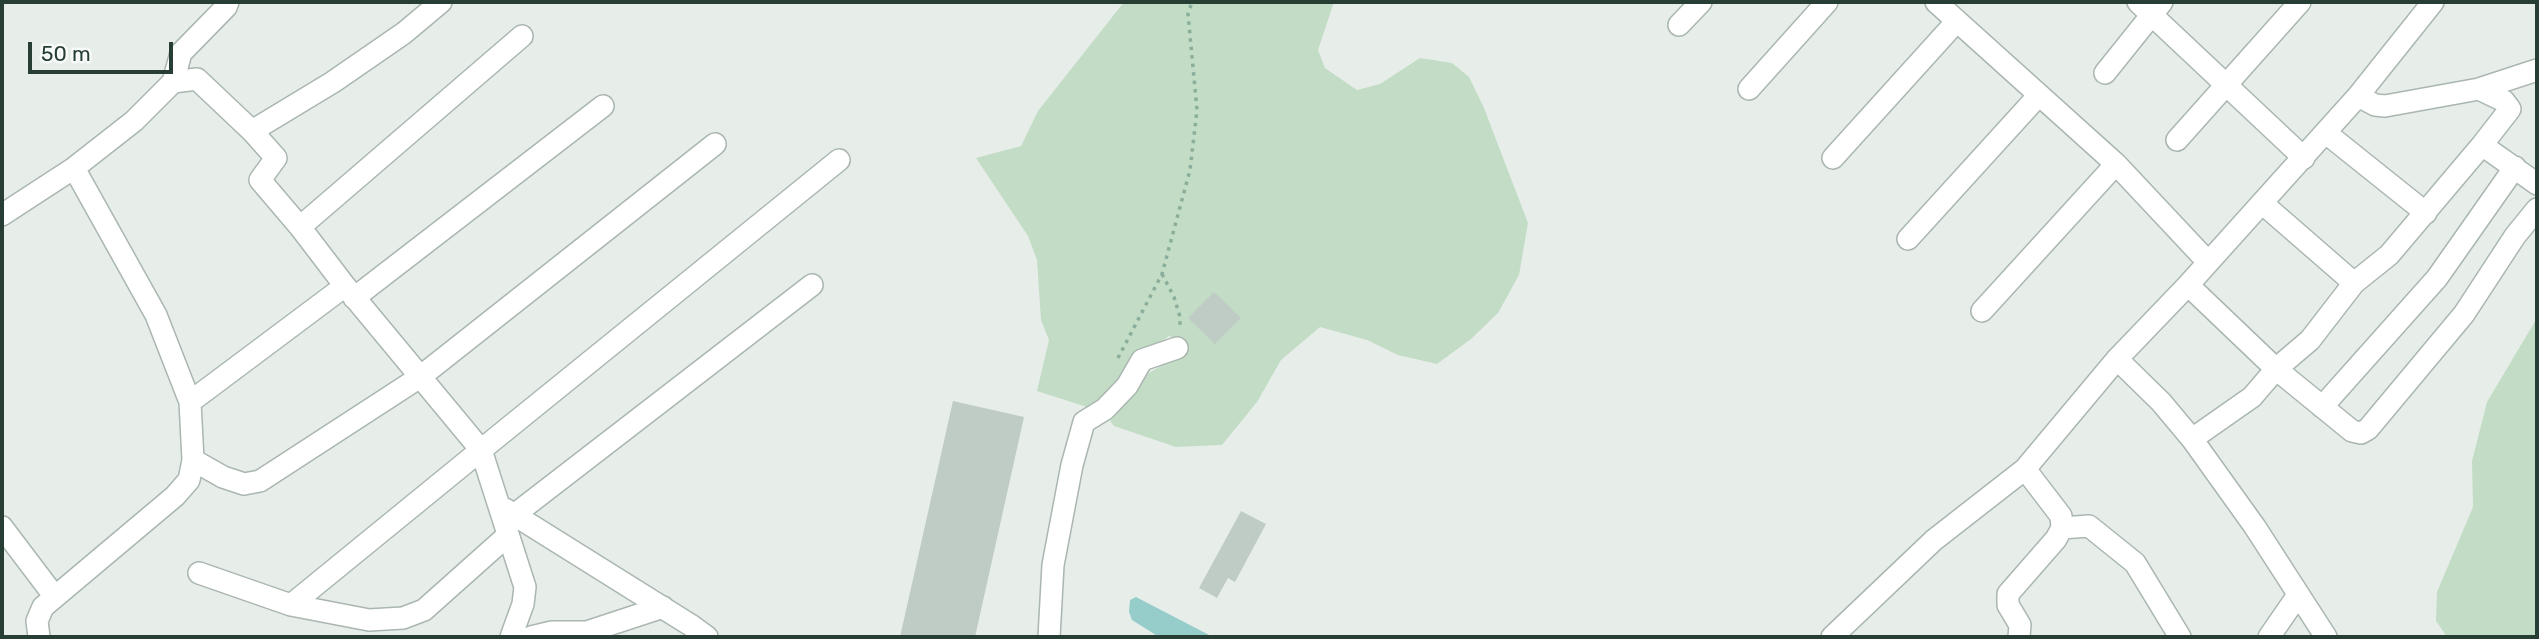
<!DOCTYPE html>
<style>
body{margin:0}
#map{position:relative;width:2539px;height:639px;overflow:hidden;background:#e7eeea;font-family:Rubik,sans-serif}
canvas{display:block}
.frame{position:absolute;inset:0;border:4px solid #273e34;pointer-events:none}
.scale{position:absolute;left:28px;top:42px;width:145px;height:32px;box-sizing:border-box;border:4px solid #273e34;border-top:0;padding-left:9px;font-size:21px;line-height:24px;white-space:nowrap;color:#273e34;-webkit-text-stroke:5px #f7faf8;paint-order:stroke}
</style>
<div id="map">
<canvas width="2539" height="639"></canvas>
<div class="frame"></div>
<div class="scale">50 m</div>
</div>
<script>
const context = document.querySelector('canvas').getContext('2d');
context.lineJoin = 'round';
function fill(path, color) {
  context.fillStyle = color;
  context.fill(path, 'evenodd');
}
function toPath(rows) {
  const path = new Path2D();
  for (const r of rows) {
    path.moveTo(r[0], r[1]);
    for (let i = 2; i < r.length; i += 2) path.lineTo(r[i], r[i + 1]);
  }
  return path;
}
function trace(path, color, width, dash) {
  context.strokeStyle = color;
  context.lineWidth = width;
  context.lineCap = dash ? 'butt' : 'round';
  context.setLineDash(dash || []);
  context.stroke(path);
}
const green = toPath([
 [1124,2,1334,2,1318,50,1325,68,1357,90,1380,84,1420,58,1452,63,1469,77,1484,108,1528,223,1519,275,1498,313,1471,339,1437,364,1398,355,1367,340,1320,327,1281,360,1257,402,1222,445,1176,447,1114,426,1110,421,1133,395,1147,374,1187,351,1185,341,1169,336,1132,362,1108,394,1090,408,1037,391,1049,340,1041,320,1037,260,1028,236,976,158,1021,146,1038,111],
 [2537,318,2537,637,2447,637,2436,621,2437,592,2473,507,2472,461,2487,402]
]);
const water = toPath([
 [1136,597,1213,637,1159,637,1132,620,1129,612,1130,600]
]);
const building = toPath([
 [1214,292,1241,318,1215,344,1188,318],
 [953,401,1024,417,975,637,900,637],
 [1241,511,1266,524,1235,582,1228,578,1217,598,1199,588]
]);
const path = toPath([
 [1162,274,1174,297,1180,317,1180,328],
 [1118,358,1162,274,1190,170,1197,110,1188,14,1192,2]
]);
const minor = toPath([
 [1936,2,2116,164,2208,262],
 [2138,2,2304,158],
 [1679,25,1701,2],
 [2105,73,2162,2],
 [173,82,181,53,226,7,228,2],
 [1749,89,1827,2],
 [2358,96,2375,105,2385,106,2479,89,2537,70],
 [252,131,333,82,404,33,441,2],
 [2326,133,2426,213],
 [2177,140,2300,2],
 [2482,145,2537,184],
 [1833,158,1957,21],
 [74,168,134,121,173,82,197,79,252,131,276,158,260,180,300,227,345,286],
 [2262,203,2354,283],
 [2,215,74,168,156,315,190,402,193,460,189,480,175,496,43,607,37,621,39,637],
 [300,227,522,36],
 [1908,239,2039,95],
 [2188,285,2276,369,2352,431,2361,433,2368,429,2464,314,2515,236,2537,209],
 [354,298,603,106],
 [1982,311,2116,164],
 [2117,359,2161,402,2192,439,2255,527,2326,637],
 [190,402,345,286,481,450,839,160],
 [2322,407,2437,278,2515,167],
 [2192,439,2252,397,2276,369,2310,340,2354,283,2389,255,2482,145,2510,109,2504,101,2479,89],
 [193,460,223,477,244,484,260,481,420,377,715,144],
 [505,509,692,626,707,637],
 [514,515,812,285],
 [2,527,55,597],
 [2062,528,2089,526,2135,563,2180,637],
 [199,573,291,605,369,620,403,618,424,610,507,536],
 [291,605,481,450,525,587,523,604,511,637],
 [531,637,552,632,587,632,663,607],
 [1049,637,1053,565,1072,465,1084,422,1105,409,1127,386,1142,360,1177,348],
 [1832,637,1934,540,2025,469,2117,359,2188,285,2358,96,2433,2],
 [2019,637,2020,625,2008,605,2008,594,2056,539,2062,528,2061,516,2025,469],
 [2269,637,2298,595]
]);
fill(green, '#c3dcc5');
fill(water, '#96ccca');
fill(building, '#bfcbc5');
trace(minor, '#aab6b0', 24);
trace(path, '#8bae9c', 3.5, [3.5, 5]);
trace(minor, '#fff', 21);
</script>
